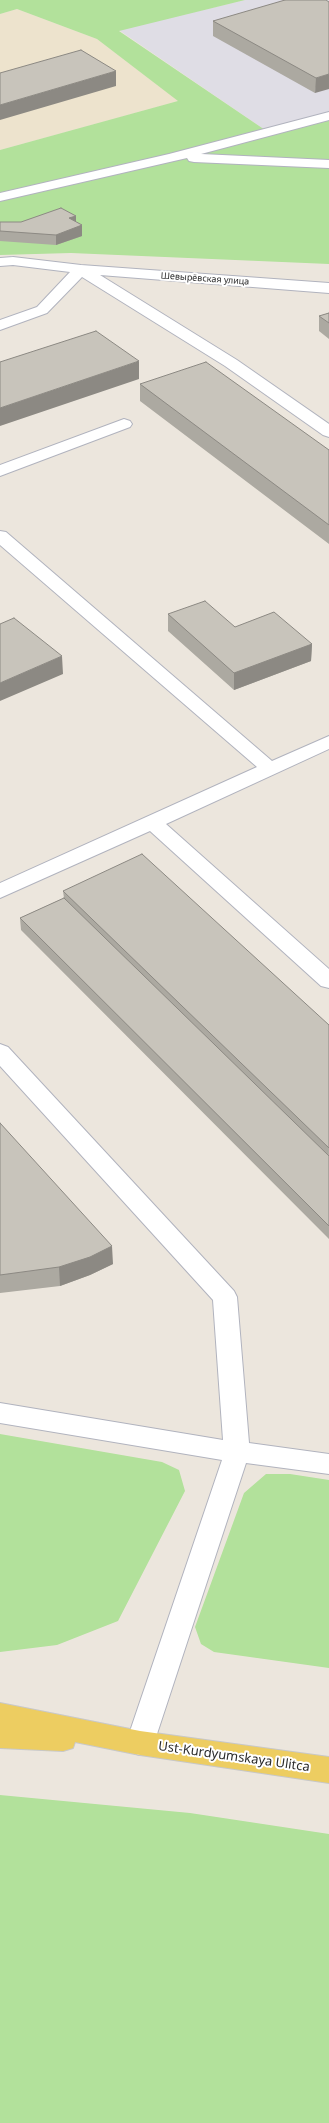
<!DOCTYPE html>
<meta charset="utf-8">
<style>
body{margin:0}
canvas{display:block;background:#ece6dd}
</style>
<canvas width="329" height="2123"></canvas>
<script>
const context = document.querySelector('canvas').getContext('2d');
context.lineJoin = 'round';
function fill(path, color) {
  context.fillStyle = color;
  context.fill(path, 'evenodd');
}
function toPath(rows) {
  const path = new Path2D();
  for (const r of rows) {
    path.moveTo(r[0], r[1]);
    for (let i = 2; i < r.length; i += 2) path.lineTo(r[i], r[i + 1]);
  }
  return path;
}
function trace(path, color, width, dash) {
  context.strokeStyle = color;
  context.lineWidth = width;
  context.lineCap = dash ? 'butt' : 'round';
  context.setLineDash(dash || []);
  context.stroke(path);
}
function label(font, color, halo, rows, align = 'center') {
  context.font = font + ' "Noto Sans",sans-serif';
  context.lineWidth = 4;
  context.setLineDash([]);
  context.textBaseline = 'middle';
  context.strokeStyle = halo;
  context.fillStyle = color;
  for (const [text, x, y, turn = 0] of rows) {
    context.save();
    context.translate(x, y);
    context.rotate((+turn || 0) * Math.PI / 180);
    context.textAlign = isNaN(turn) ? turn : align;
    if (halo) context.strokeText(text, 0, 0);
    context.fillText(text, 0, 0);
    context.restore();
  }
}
const industrial = toPath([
 [245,0,329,0,329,120,268,132,119,30]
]);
const education = toPath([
 [17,9,97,39,179,101,0,150,0,14]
]);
const green = toPath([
 [0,0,245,0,119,31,268,132,329,120,329,264,71,253,0,255,0,150,178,101,97,39,17,9,0,14],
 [0,1434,162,1462,179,1470,185,1491,118,1621,57,1645,0,1652],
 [266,1474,290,1474,329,1480,329,1668,214,1652,201,1644,195,1627,244,1493],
 [0,1795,190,1813,329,1834,329,2123,0,2123]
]);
const minor = toPath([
 [329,112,329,120,201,154,329,160,329,168,194,162,189,161,187,158,0,201,0,193,169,154,329,112],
 [13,257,81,265,329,283,329,293,100,275,237,360,329,424,329,437,323,435,225,366,82,277,47,313,0,330,0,320,37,307,70,272,13,265,0,266,0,258,13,257],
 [124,419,130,421,132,424,130,427,0,476,0,465,124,419],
 [0,531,6,532,272,761,329,736,329,749,166,824,329,969,329,988,321,986,150,831,0,898,0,883,257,767,0,545,0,531],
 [0,1044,8,1047,234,1291,237,1297,249,1443,329,1454,329,1474,246,1463,154,1743,150,1752,140,1755,130,1752,126,1743,222,1460,0,1423,0,1403,223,1440,213,1300,0,1066,0,1044]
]);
const major = toPath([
 [0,1703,140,1731,329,1757,329,1783,140,1755,75,1742,73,1748,63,1751,0,1748,0,1703]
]);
const wall = toPath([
 [329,2,315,93,213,36,213,21],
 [76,216,76,222,82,225,82,236,56,245,0,241,0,222,21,222],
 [329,313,329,339,319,331,319,316],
 [140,384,329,450,329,544,140,401],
 [168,614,235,627,312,644,311,661,234,690,168,631],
 [63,891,329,1025,329,1239,21,930,20,918,64,898],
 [0,1123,113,1264,90,1275,60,1286,0,1293]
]);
const shadedWall = toPath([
 [116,71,116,86,0,120,0,105],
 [329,74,329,89,315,93,316,78],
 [76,216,76,226,69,218],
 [82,225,82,236,56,245,56,235],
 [139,361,139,379,0,426,0,408],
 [312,644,311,661,234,690,234,673],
 [62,656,63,674,0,701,0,683],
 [112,1246,113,1264,90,1275,60,1286,59,1267]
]);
const building = toPath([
 [285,0,326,0,329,2,329,74,316,78,213,21,285,0],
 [81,50,116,71,0,105,0,73,81,50],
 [61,208,76,216,69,218,82,225,56,235,0,231,0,222,21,222,61,208],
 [329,313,329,323,319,316,329,313],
 [96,331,139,361,0,408,0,362,96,331],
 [206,362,329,450,329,525,140,384,206,362],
 [205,601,235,627,274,612,312,644,234,673,168,614,205,601],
 [14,618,62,656,0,683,0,624,14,618],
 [142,854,329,1025,329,1148,63,891,142,854],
 [64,898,329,1156,329,1226,20,918,64,898],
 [0,1123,112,1246,90,1257,59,1267,0,1275,0,1123]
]);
const farStreetnames = [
 ["Шевырёвская улица",205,279,4]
];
const nearStreetnames = [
 ["Ust-Kurdyumskaya Ulitca",234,1757,8]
];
fill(industrial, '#dfdde5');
fill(education, '#ede3cd');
fill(green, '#b2e19b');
trace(minor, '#b1b3be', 2);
trace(major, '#c8c8c8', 2);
fill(minor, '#fff');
fill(major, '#edcd61');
fill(wall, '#aca9a1');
fill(shadedWall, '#8c8983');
fill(building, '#c8c4bb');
trace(building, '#8c8983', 1);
label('9px', '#2b2b2b', '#fff', farStreetnames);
label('13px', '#2b2b2b', '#fff', nearStreetnames);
</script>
